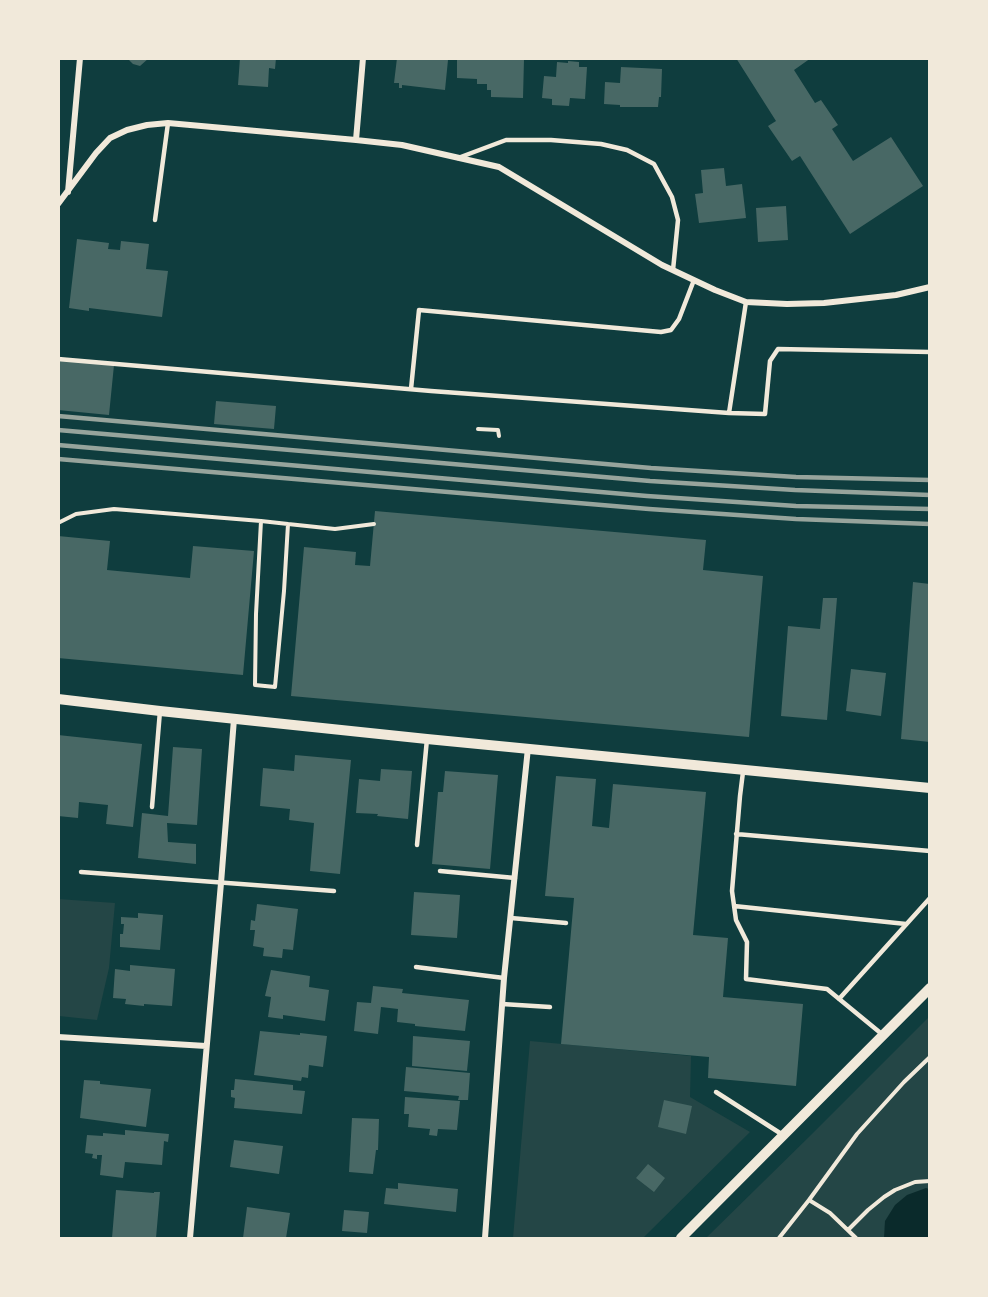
<!DOCTYPE html>
<style>
body{margin:0}
#map{position:relative;width:988px;height:1297px;overflow:hidden;background:#0f3d3e;font-family:"Noto Sans",sans-serif}
canvas{display:block}
.frame{position:absolute;inset:0;border:60px solid #f1e9da;pointer-events:none}
</style>
<div id="map">
<canvas width="988" height="1297"></canvas>
<div class="frame"></div>
</div>
<script>
const context = document.querySelector('canvas').getContext('2d');
context.lineJoin = 'round';
function fill(path, color) {
  context.fillStyle = color;
  context.fill(path, 'evenodd');
}
function toPath(rows) {
  const path = new Path2D();
  for (const r of rows) {
    path.moveTo(r[0], r[1]);
    for (let i = 2; i < r.length; i += 2) path.lineTo(r[i], r[i + 1]);
  }
  return path;
}
function trace(path, color, width, dash) {
  context.strokeStyle = color;
  context.lineWidth = width;
  context.lineCap = dash ? 'butt' : 'round';
  context.setLineDash(dash || []);
  context.stroke(path);
}
const green = toPath([
 [58,899,115,903,109,968,97,1020,59,1016],
 [929,1017,929,1238,706,1238,813,1133],
 [530,1041,691,1056,690,1097,750,1132,643,1238,513,1238]
]);
const water = toPath([
 [926,1188,929,1189,929,1238,884,1238,885,1221,895,1205,907,1195]
]);
const building = toPath([
 [127,58,149,58,140,66,133,64],
 [240,58,276,58,275,69,269,68,268,87,238,85],
 [397,58,433,58,448,60,445,90,402,85,402,88,399,88,399,83,394,83],
 [457,58,524,59,523,98,491,97,491,90,487,90,487,84,477,84,477,79,457,78],
 [736,58,811,58,794,70,815,103,821,100,838,125,832,129,853,161,891,137,923,186,850,234,800,156,792,161,768,126,776,121],
 [568,61,579,62,579,67,587,67,585,99,570,98,569,106,552,105,552,99,542,98,544,76,556,77,557,62,568,63],
 [621,67,662,69,661,97,659,97,658,107,620,107,620,105,604,104,605,82,620,83],
 [724,168,726,186,742,184,746,218,699,223,695,194,703,193,701,170],
 [786,206,788,240,758,242,756,208],
 [77,239,109,243,108,249,120,250,121,241,149,244,146,269,168,271,162,317,89,308,89,311,69,308],
 [58,360,114,365,109,415,58,410],
 [216,401,276,406,274,429,214,424],
 [375,511,706,540,703,570,763,576,749,737,291,696,304,547,356,552,355,565,370,566],
 [58,536,110,541,107,570,190,578,193,546,254,551,243,675,58,658],
 [913,582,930,584,930,742,901,739],
 [823,598,837,598,827,720,781,716,788,626,820,629],
 [851,669,886,673,881,716,846,711],
 [58,735,142,744,133,827,106,824,108,805,79,802,78,818,58,816],
 [173,747,202,749,197,825,167,823,168,842,196,844,196,864,138,858,142,813,168,816],
 [295,755,351,760,340,874,310,871,314,823,289,820,290,809,260,806,263,768,294,771],
 [381,769,412,771,408,819,377,816,378,814,356,813,359,779,380,781],
 [445,771,498,775,490,869,432,864,438,792,443,792],
 [556,776,596,779,592,826,609,828,613,784,706,792,693,935,728,938,723,997,803,1004,796,1086,708,1078,709,1057,561,1044,574,898,545,896],
 [414,892,460,895,457,938,411,935],
 [257,904,298,909,293,950,283,949,282,958,263,956,264,948,253,946,255,930,250,930,251,920,255,921],
 [138,913,163,915,160,950,120,947,120,934,123,934,124,924,121,924,121,917,138,918],
 [130,965,175,969,172,1006,144,1004,144,1006,125,1004,126,999,113,998,115,969,130,971],
 [271,970,310,976,309,987,329,990,325,1021,283,1015,283,1019,268,1017,271,997,265,996],
 [373,986,403,989,402,993,469,1000,465,1031,415,1026,415,1024,397,1022,398,1009,381,1007,378,1034,354,1031,357,1002,371,1003],
 [260,1031,300,1035,300,1033,327,1036,323,1067,309,1065,308,1078,302,1077,301,1081,254,1075],
 [413,1036,470,1041,467,1071,412,1066],
 [406,1067,470,1073,468,1100,458,1100,459,1096,404,1091],
 [235,1079,293,1085,293,1090,305,1091,302,1114,234,1108,235,1098,231,1097,231,1090,234,1090],
 [84,1080,100,1081,100,1084,151,1089,146,1127,80,1118],
 [405,1097,460,1101,457,1130,438,1129,437,1136,429,1135,430,1129,408,1127,409,1114,404,1114],
 [664,1100,692,1106,686,1134,658,1127],
 [352,1118,379,1119,378,1150,376,1150,373,1174,349,1172],
 [125,1130,169,1134,168,1142,164,1141,162,1165,125,1162,123,1178,100,1175,102,1155,97,1155,97,1159,92,1158,93,1154,85,1153,87,1135,103,1136,103,1133,125,1135],
 [234,1140,283,1146,279,1174,230,1167],
 [648,1164,665,1178,654,1192,636,1178],
 [398,1183,458,1189,456,1212,384,1204,386,1188,398,1189],
 [116,1190,154,1193,154,1192,160,1192,156,1238,112,1238],
 [247,1207,290,1213,286,1238,243,1238],
 [344,1210,369,1212,367,1233,342,1231]
]);
const path = toPath([
 [478,429,498,430,499,436],
 [58,523,76,514,114,509,261,521,256,614,255,685,275,687,284,591,288,524,261,521],
 [288,524,335,529,374,524],
 [809,1200,857,1134,904,1082,930,1057],
 [848,1230,868,1210,884,1197,895,1190,915,1182,930,1181],
 [779,1238,809,1200,830,1213,856,1238]
]);
const service = toPath([
 [458,158,506,140,551,140,601,144,627,150,654,164,672,197,678,220,673,270],
 [155,220,168,123],
 [58,359,431,391,729,413,746,302],
 [411,389,419,310,661,332,671,330,679,319,694,280],
 [729,413,765,414,770,361,778,349,930,352],
 [743,772,740,796,732,891,736,920,747,942,746,979,827,989,883,1035],
 [152,807,160,711],
 [736,834,930,851],
 [417,845,427,739],
 [440,871,515,878],
 [81,872,334,891],
 [734,906,906,924],
 [511,918,566,923],
 [416,967,504,978],
 [839,999,930,898],
 [502,1004,550,1007],
 [716,1092,783,1135]
]);
const minor = toPath([
 [356,140,363,58],
 [68,192,80,58],
 [58,204,96,153,110,138,127,130,147,125,168,123,356,140,402,145,499,167,662,265,715,290,746,302,787,304,824,303,896,295,930,287],
 [58,1037,206,1046],
 [190,1238,221,883,234,719],
 [485,1238,504,978,528,748]
]);
const tertiary = toPath([
 [58,699,160,711,427,739,930,788],
 [681,1238,930,988]
]);
const rail = toPath([
 [58,416,651,468,796,477,930,480],
 [58,430,650,481,795,490,930,495],
 [58,445,647,496,796,506,930,509],
 [58,459,649,509,796,519,930,524]
]);
fill(green, '#244646');
fill(water, '#0a2a2b');
fill(building, '#486865');
trace(path, '#f1e9da', 4);
trace(service, '#f1e9da', 4.5);
trace(minor, '#f1e9da', 6);
trace(tertiary, '#f1e9da', 10);
trace(rail, '#97a49c', 4.5);
</script>
